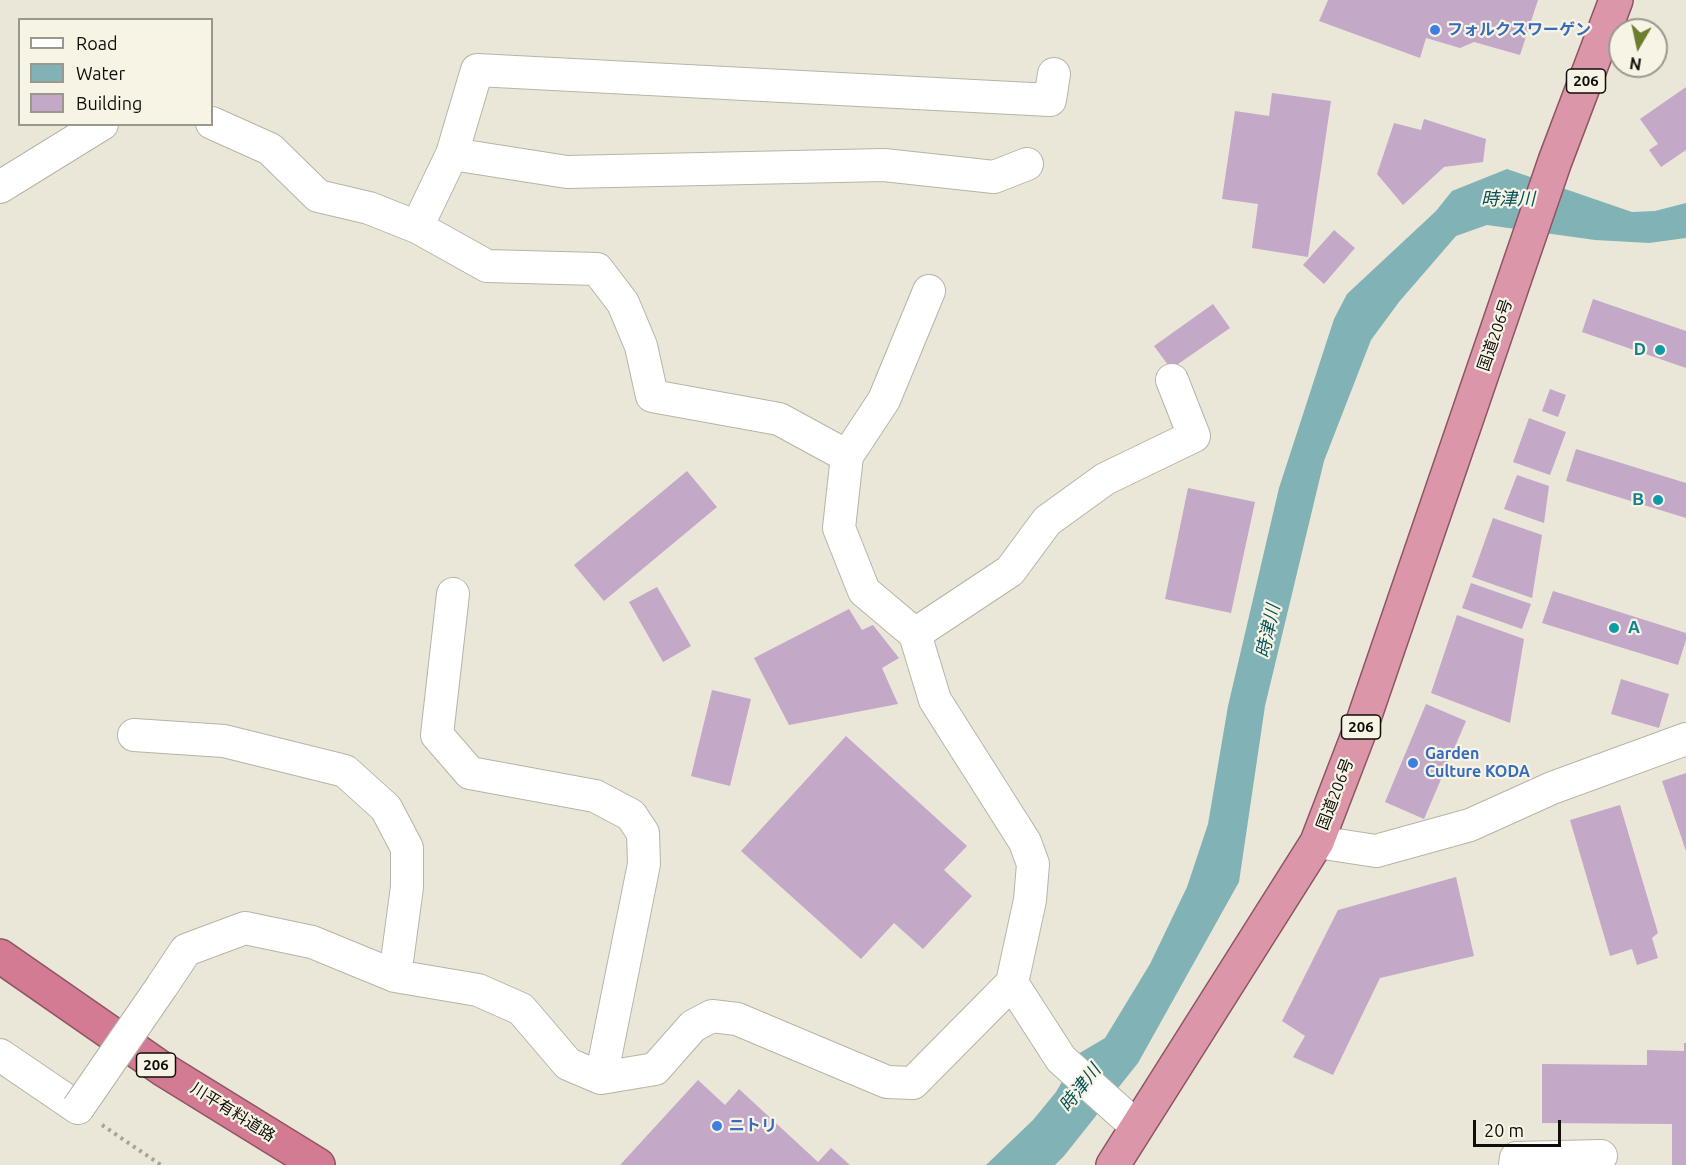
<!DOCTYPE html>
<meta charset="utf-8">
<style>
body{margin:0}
#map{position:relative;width:1686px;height:1165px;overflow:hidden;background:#eae7d9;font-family:Ubuntu,sans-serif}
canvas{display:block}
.legend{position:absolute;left:18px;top:18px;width:195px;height:108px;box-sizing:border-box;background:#f7f4e6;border:2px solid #9a988e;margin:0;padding:8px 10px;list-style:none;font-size:18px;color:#0f0e09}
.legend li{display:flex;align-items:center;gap:12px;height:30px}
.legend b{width:30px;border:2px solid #9a988e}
.north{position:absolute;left:1608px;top:18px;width:60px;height:60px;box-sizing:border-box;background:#f7f4e6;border:2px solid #9a988e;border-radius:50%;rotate:189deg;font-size:16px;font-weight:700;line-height:24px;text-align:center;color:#0f0e09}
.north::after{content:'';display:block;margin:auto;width:21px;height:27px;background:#6c7e2d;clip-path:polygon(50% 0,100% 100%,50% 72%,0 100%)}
.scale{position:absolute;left:1473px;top:1120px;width:88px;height:27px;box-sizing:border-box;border:3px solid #0f0e09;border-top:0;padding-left:8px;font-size:18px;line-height:21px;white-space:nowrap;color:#0f0e09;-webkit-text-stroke:4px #f7f4e6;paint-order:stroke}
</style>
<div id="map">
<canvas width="1686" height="1165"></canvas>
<ul class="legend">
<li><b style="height:8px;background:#fff"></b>Road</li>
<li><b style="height:16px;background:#81b3b6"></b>Water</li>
<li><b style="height:16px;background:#c3a8c7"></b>Building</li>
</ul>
<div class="north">N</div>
<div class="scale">20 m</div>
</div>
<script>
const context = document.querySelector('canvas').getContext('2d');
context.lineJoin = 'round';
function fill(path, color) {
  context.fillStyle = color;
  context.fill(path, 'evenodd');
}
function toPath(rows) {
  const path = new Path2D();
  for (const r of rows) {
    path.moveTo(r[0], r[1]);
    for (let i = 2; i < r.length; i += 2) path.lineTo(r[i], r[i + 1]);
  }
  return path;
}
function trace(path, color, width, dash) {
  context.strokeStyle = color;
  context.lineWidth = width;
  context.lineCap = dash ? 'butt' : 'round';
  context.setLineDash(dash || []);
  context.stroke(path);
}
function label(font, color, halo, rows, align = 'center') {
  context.font = font + ' Ubuntu,"Noto Sans JP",sans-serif';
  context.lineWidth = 4.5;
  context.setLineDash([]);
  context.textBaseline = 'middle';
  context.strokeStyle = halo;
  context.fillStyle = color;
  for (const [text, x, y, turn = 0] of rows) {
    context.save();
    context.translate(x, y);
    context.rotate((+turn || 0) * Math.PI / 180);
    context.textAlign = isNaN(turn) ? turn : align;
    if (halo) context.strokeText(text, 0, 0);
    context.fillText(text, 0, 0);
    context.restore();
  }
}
const water = toPath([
 [1507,169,1632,212,1655,211,1686,203,1686,238,1649,243,1595,240,1487,225,1456,236,1399,302,1371,340,1324,461,1265,706,1239,882,1138,1063,1064,1156,1055,1165,986,1165,1033,1120,1056,1092,1078,1054,1105,1038,1150,964,1187,887,1208,824,1228,706,1279,488,1334,319,1347,294,1436,211,1452,191]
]);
const building = toPath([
 [1328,0,1538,0,1520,55,1474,42,1460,48,1426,38,1420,58,1319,21],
 [1686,87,1686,150,1661,167,1649,150,1658,144,1640,119],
 [1272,93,1331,101,1308,257,1252,248,1258,204,1222,199,1235,111,1269,116],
 [1424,119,1486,139,1483,162,1444,167,1403,205,1377,174,1394,123,1421,130],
 [1334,230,1355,248,1324,284,1303,265],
 [1593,299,1686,331,1686,368,1582,332],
 [1213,304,1230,328,1171,369,1154,346],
 [1550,389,1566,395,1558,417,1542,411],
 [1529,418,1566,432,1550,475,1513,462],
 [1576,449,1686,483,1686,518,1566,481],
 [687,471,717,507,604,601,574,565],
 [1517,475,1549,486,1544,523,1504,509],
 [1188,488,1255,502,1231,613,1165,599],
 [1493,518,1542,535,1532,598,1472,577],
 [1471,583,1531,604,1522,629,1462,608],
 [657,587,691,646,663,662,629,602],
 [1553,591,1686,633,1686,640,1678,665,1542,623],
 [849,609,862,630,873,625,899,658,882,668,898,704,789,725,754,658],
 [1457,615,1524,639,1510,723,1431,693],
 [1621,679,1669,694,1659,728,1611,714],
 [712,690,751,699,730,786,691,776],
 [1426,704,1466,721,1424,819,1385,802],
 [846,736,967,846,944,870,972,896,923,949,894,923,861,959,741,851],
 [1686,773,1686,851,1662,781],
 [1620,805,1658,933,1652,938,1658,958,1637,965,1632,949,1610,956,1570,820],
 [1456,877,1474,956,1380,978,1333,1075,1293,1057,1305,1036,1282,1021,1338,910],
 [1684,1043,1686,1043,1686,1165,1672,1165,1672,1124,1542,1123,1542,1064,1647,1065,1647,1050,1684,1051],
 [698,1080,725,1105,739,1089,818,1162,831,1148,850,1165,620,1165]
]);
const path = toPath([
 [102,1125,161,1165]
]);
const minor = toPath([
 [452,154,567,172,884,165,994,177,1027,164],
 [0,187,102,124],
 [417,227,452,154,477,70,1050,100,1054,74],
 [847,456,884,400,929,291],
 [453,594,437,735,470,773,595,796,631,815,643,833,644,864,601,1078],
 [915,634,1010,571,1047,521,1105,479,1194,436,1172,380],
 [134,735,224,741,345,771,386,808,407,848,407,887,395,976],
 [1317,842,1376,851,1470,825,1552,788,1686,739],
 [1012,983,1061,1059,1137,1127],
 [162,986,186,950,245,928,312,942,395,976,478,990,521,1009,568,1064,601,1078,655,1069,693,1026,712,1016,737,1019,887,1082,913,1083,1012,983,1030,900,1033,864,1025,842,935,700,915,634,864,591,839,528,847,456,779,419,652,396,641,346,623,303,597,269,487,266,417,227,369,208,318,196,270,149,212,123],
 [0,1055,78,1108],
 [1515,1165,1516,1158,1601,1156]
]);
const trunk = toPath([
 [1113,1165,1317,842,1360,730,1555,161,1616,0]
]);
const motorway = toPath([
 [0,956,164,1070,318,1165]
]);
const minorBridge = toPath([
 [78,1108,162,986]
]);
const markers = [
 [1435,30,6,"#3f7fe0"],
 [1660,350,6,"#0f9aa8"],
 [1658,500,6,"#0f9aa8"],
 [1614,628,6,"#0f9aa8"],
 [1413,763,6,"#3f7fe0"],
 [717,1126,6,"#3f7fe0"]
];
const shields = [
 [1586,81,39],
 [1361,727,39],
 [156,1065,39]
];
const shieldNames = [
 ["206",1586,81],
 ["206",1361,727],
 ["206",156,1065]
];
const shopNames = [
 ["フォルクスワーゲン",1447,30],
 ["Garden",1425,754],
 ["Culture KODA",1425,772],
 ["ニトリ",729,1126]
];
const streetNames = [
 ["国道206号",1495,335,-71],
 ["国道206号",1335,794,-69],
 ["川平有料道路",233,1112,32]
];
const cultureNames = [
 ["Ｄ",1648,350],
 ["Ｂ",1646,500],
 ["Ａ",1626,628,"left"]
];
const waterNames = [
 ["時津川",1508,199],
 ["時津川",1268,631,-78],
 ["時津川",1080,1088,-52]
];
fill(water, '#81b3b6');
fill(building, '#c3a8c7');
trace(minor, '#b7b4a7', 34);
trace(trunk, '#8f5563', 36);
trace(motorway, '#8f5563', 36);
trace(path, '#a6a398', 4, [3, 4.5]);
trace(minor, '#fff', 32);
trace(trunk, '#dc96aa', 33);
trace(motorway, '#d47b94', 33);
trace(minorBridge, '#b7b4a7', 34, []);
trace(minorBridge, '#fff', 32);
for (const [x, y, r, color] of markers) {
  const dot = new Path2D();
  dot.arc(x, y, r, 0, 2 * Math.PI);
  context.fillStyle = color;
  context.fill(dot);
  trace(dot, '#f7f4e6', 2);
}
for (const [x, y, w] of shields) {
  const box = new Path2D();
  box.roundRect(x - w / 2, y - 12, w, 24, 4.5);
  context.fillStyle = '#f7f4e6';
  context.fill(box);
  trace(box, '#0f0e09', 1.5);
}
label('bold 15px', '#0f0e09', null, shieldNames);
label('bold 16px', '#366cbe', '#f7f4e6', shopNames, 'left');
label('16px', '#0f0e09', '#f7f4e6', streetNames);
label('bold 16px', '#0d838f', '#f7f4e6', cultureNames, 'right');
label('italic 18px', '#055256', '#f7f4e6', waterNames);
</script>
